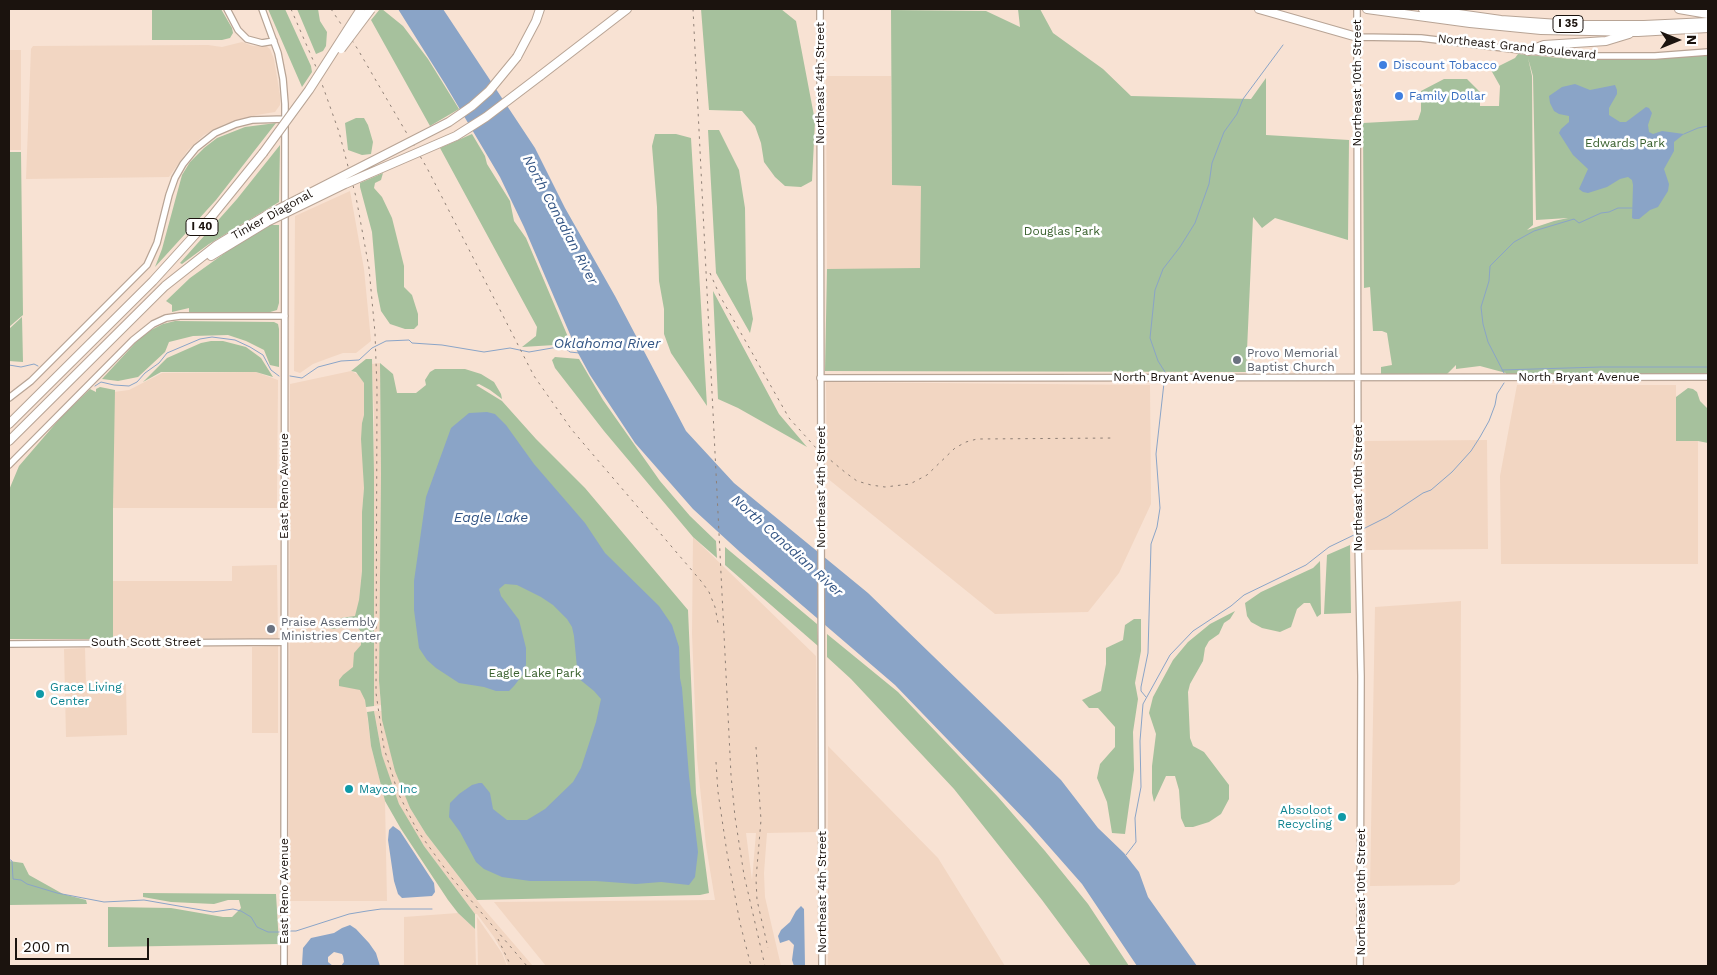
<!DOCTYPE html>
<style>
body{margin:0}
#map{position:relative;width:1717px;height:975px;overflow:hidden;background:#f8e2d3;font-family:"Work Sans",sans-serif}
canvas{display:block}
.frame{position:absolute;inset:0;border:10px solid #1b130e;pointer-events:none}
.north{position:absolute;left:1652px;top:15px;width:50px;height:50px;-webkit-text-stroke:4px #fff;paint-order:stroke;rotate:90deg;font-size:14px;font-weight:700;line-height:20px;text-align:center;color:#1b130e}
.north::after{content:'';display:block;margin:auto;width:18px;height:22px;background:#1b130e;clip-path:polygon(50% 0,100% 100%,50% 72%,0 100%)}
.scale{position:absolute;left:15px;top:938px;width:134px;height:22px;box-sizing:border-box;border:2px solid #1b130e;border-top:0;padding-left:6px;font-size:15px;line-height:18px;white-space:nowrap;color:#1b130e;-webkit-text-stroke:4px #fff;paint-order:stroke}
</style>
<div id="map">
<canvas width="1717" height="975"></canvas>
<div class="frame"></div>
<div class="north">N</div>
<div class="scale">200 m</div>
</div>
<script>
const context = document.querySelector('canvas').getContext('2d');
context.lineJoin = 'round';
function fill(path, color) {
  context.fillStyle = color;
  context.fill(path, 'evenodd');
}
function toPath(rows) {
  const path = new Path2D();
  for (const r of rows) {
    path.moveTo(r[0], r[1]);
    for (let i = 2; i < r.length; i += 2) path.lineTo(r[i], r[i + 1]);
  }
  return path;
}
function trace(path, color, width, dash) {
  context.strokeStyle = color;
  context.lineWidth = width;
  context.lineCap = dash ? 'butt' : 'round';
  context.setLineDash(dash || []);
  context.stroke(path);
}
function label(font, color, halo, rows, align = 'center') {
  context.font = font + ' "Work Sans",sans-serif';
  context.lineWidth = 5;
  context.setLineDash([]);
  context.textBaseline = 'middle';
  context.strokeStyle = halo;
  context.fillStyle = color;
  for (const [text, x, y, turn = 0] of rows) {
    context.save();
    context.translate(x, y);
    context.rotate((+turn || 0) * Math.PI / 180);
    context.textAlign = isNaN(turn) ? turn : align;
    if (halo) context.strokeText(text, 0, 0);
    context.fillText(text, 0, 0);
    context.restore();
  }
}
const built = toPath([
 [242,42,253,46,266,46,270,49,274,59,280,95,280,105,275,112,257,115,225,124,204,135,188,150,169,177,26,179,31,49,33,46,208,45,222,47],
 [9,50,21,50,21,150,9,150],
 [826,76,891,76,892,185,921,185,921,269,827,269],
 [350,191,364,269,371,341,356,353,343,353,329,358,313,364,300,373,294,371,295,216],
 [380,363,381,474,379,681,381,705,374,706,374,416,372,364],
 [351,371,359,375,364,383,364,415,362,423,364,488,362,512,362,571,359,600,365,698,371,746,385,801,387,901,289,901,290,384],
 [256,372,278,380,277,508,113,508,114,392,129,390,162,373],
 [826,382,1150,385,1151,504,1119,573,1088,612,995,614,827,478],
 [1517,385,1676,385,1676,441,1698,441,1698,564,1501,564,1500,476],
 [1487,440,1488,549,1366,550,1365,441],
 [693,537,816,656,817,832,767,833,764,873,765,897,781,966,546,966,494,902,715,900,706,846,697,758,692,634],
 [746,833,756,833,752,880],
 [277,565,278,638,113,639,112,581,232,581,232,566],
 [1461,601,1460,881,1454,885,1370,886,1375,607],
 [278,646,278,733,252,733,252,647],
 [85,648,86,685,126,684,127,735,66,737,64,649],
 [374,711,382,711,389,747,410,808,426,834,483,908,533,966,508,966,503,953,494,937,477,914,475,914,424,846,409,823,399,804,390,781,382,755],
 [828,746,938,858,1005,966,828,966],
 [458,913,475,929,476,966,404,966,404,917],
 [477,917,502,953,507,966,478,966]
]);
const green = toPath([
 [152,9,221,9,232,28,233,33,230,38,222,40,152,40],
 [268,9,285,9,311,66,312,72,302,87],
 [297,9,318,9,320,21,327,32,326,46,323,51,316,54],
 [380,9,382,9,403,26,428,59,459,109,430,126,371,20],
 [701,9,781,9,796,21,815,121,812,181,801,187,785,186,775,177,764,162,761,143,755,126,742,111,709,110],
 [1018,9,1040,9,1053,33,1103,69,1131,96,1251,99,1266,78,1266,135,1349,140,1348,240,1275,218,1262,228,1253,217,1246,372,825,371,827,269,920,268,921,186,892,185,891,10,986,11,1020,27],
 [1518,54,1570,59,1634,60,1708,55,1708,374,1506,375,1506,373,1480,366,1456,369,1456,365,1447,374,1381,374,1381,367,1392,365,1387,333,1382,331,1373,331,1370,287,1364,288,1363,123,1418,120,1421,111,1421,91,1444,79,1467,79,1480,92,1480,106,1499,106,1500,86,1491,70,1515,58],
 [1528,58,1533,76,1536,220,1568,218,1554,221,1527,230,1533,225,1532,76],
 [356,118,364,118,368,125,373,142,371,154,362,155,348,150,345,123],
 [276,123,216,200,155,267,162,249,182,175,190,162,204,148,217,138,245,127],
 [708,130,719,130,739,170,745,208,746,279,753,319,750,333,716,273],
 [472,134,485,156,487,164,510,201,514,221,526,238,571,344,522,347,536,336,537,327,440,148],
 [655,134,676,134,691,138,707,406,671,353,664,334,664,309,659,281,657,207,652,146],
 [280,145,279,202,209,244,182,264,180,263,237,199],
 [9,152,21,152,23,315,9,327],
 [383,173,381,180,375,183,374,188,382,197,392,218,404,266,404,287,412,295,418,314,418,325,414,329,405,329,390,324,381,311,377,291,372,232,360,187,360,183],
 [268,225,279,225,279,303,277,310,267,313,189,312,189,308,172,312,172,305,166,301,190,278,229,250],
 [713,291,779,414,807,447,738,408,718,399],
 [22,317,23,362,9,361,9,329],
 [175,321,274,322,278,324,279,329,279,367,270,365,264,350,246,341,228,335,193,336,169,342,165,352,138,377,118,381,102,379,139,339,151,330,163,324],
 [211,341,223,341,246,347,261,358,273,377,256,372,161,372,143,382,167,358,201,343],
 [555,357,579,359,603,400,660,481,690,516,716,541,717,558,693,537,604,431,555,368,552,360],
 [366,359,372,359,374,473,374,706,366,707,365,700,360,690,339,686,339,680,343,675,353,667,354,653,361,645,361,632,357,626,332,629,330,628,330,623,334,619,355,616,359,600,362,571,362,512,364,488,361,439,362,423,364,415,364,383,356,372,351,371],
 [380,363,393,374,397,393,416,393,426,385,425,380,430,372,435,369,465,369,481,374,494,382,501,394,502,399,490,390,479,384,476,385,502,401,536,439,585,488,688,610,696,793,709,893,700,895,477,900,426,834,410,808,395,771,382,720,381,705,379,681,381,474],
 [100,387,115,390,113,508,113,639,9,639,9,490,19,466,62,416,90,389,96,392,96,389],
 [1688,388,1693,389,1697,392,1700,401,1708,409,1708,443,1698,441,1676,441,1676,397],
 [1350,545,1351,613,1324,614,1327,555],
 [725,547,817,624,818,646,725,565],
 [1320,561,1321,614,1317,617,1310,603,1304,603,1297,609,1291,627,1280,632,1262,628,1251,622,1247,616,1245,603,1261,592,1313,568],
 [1235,611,1230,619,1224,623,1219,634,1209,641,1205,648,1203,661,1190,684,1188,692,1190,738,1193,746,1204,752,1229,785,1229,799,1221,814,1209,822,1193,827,1185,827,1181,818,1179,790,1175,776,1166,776,1154,802,1152,793,1152,766,1156,734,1149,713,1153,697,1173,660,1188,642,1210,624],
 [1134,619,1141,619,1141,651,1135,683,1138,699,1133,732,1134,770,1125,834,1112,833,1107,802,1097,778,1100,764,1115,747,1115,727,1098,708,1089,708,1082,700,1101,691,1106,664,1106,648,1123,640,1125,625],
 [827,634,898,692,998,797,1045,851,1088,904,1129,966,1091,966,1042,900,954,789,851,679,827,657],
 [374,711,382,755,399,804,424,846,475,914,475,929,458,913,448,900,401,829,385,801,371,746,368,719,367,712],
 [9,861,23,863,29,875,63,894,86,900,87,904,9,905],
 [143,893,276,894,279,944,108,947,108,907,171,908,223,917,232,917,241,908,239,900,228,900,214,904,171,902,143,897]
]);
const water = toPath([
 [398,9,443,9,535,148,565,208,615,296,686,431,734,483,868,593,1061,780,1098,828,1124,853,1139,872,1148,897,1197,966,1137,966,1082,884,1030,825,895,685,740,552,693,509,635,443,590,375,578,353,524,227,500,177,445,84],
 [1575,84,1590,90,1615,85,1617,90,1617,94,1609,108,1609,115,1620,122,1626,122,1646,107,1649,108,1652,113,1648,125,1649,132,1653,134,1662,131,1684,134,1674,142,1674,151,1664,169,1669,184,1668,191,1658,207,1650,210,1639,219,1634,219,1632,218,1633,185,1632,180,1628,177,1620,179,1607,187,1588,193,1583,192,1579,189,1588,169,1573,155,1559,133,1561,129,1569,122,1569,116,1559,114,1554,111,1550,103,1549,96,1562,87],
 [487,412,495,414,506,425,534,464,585,523,605,553,659,606,672,625,679,647,680,678,682,688,689,776,698,852,695,877,689,885,661,882,636,884,596,881,530,881,502,877,484,869,476,862,460,832,449,817,450,803,459,794,472,785,479,783,482,783,490,793,493,809,507,820,527,820,545,809,573,782,581,768,596,722,601,699,594,691,578,678,574,636,572,627,567,619,553,605,541,597,517,585,505,584,499,589,501,596,519,620,526,648,526,664,524,673,514,686,509,691,496,691,484,687,459,683,436,668,427,660,419,648,414,610,414,581,426,497,451,428,469,413],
 [393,826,400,831,434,883,435,892,432,896,402,898,398,894,394,881,388,840,389,830],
 [801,906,804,909,805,966,794,966,792,960,794,945,789,940,780,943,778,936,781,930,790,922,796,911],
 [350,925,356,929,369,943,376,953,380,966,341,966,344,962,343,956,342,954,334,952,328,957,328,962,333,966,304,966,302,965,303,948,311,938,334,933,342,928]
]);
const stream = toPath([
 [1684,134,1698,128,1708,126],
 [9,365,21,367,34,364,38,366],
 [1502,370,1601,367,1708,367],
 [1165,372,1158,361,1150,338,1155,290,1160,277,1163,269,1180,247,1195,223,1209,184,1212,163,1224,132,1237,114,1243,99,1283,45],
 [1504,373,1488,342,1483,324,1481,307,1489,281,1490,266,1514,242,1534,231,1574,219,1579,223,1601,213,1609,212,1618,208,1632,208],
 [290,376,302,378,318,367,341,361,359,360,372,348,386,341,409,340,412,343,442,345,484,352,510,348,529,352,558,347,565,348,570,352,579,353],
 [95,386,101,382,114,385,129,386,137,382,145,373,159,363,167,353,200,339,212,337,235,340,250,347,263,355,271,370,279,376],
 [1361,530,1387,517,1423,493,1431,490,1452,472,1471,451,1480,437,1489,421,1495,405,1497,394,1504,383],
 [1146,697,1141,691,1141,687,1148,653,1151,544,1157,527,1160,508,1156,454,1164,383],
 [1126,855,1136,842,1135,818,1141,787,1140,741,1143,704,1170,655,1193,631,1231,606,1244,595,1306,565,1329,547,1356,534],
 [9,859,12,861,13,879,21,880,27,884,57,893,104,902,144,900,213,912,233,909,241,911,251,917,257,927,268,932,281,932],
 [285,931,296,931,349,914,367,911,381,909,432,909]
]);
const secondary = toPath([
 [227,9,238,30,247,39,262,43,274,41],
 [262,9,278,53,283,79,285,104,284,966],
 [820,9,822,966],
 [1357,9,1358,541,1361,676,1360,966],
 [1357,37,1421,38,1528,51,1592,56,1655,56,1708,52],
 [820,378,1708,377],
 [9,398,31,381,147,265,157,243,169,195,175,178,183,164,196,148,215,133,236,124,252,120,285,119],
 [9,465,133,340,153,324,166,318,180,316,285,316],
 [9,644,284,642]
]);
const highway = toPath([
 [1259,9,1357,37],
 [1367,9,1470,23,1541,30,1638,32,1708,28],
 [1423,9,1501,20,1573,25,1644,25,1708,22],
 [1679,9,1708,14],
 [1528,51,1544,45,1606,41,1629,34],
 [517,57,536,21,540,9],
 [540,76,627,9],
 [211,256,267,222],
 [9,424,153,281,212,216,263,153],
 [9,441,165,286,217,245,267,215]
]);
const rail = toPath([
 [291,9,316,67,339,132,356,197,369,268,375,333,377,389,376,693,384,748,398,793,417,830,451,877,527,966],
 [331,9,357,48,427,168,534,376,572,430,701,581,709,592,715,607,718,623],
 [693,9,731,775,735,817,744,875,765,966],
 [710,273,720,296,789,418,817,449,846,473,857,481,871,485,885,487,910,484,927,475,955,448,966,442,977,439,1115,438],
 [756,747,761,820,756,879,757,900,768,948],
 [716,762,718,792,727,853,740,923,751,966],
 [498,939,511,966]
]);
const highwayBridge = toPath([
 [341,49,371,9],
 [263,153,309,90,361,9],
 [267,215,449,122,472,106,489,91,517,57],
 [267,222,345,184,456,136,486,117,540,76]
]);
const markers = [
 [1383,65,5,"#3f7fe0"],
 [1399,96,5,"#3f7fe0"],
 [1237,360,5,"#6b7280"],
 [271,629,5,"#6b7280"],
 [40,694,5,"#0f9aa8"],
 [349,789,5,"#0f9aa8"],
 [1342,817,5,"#0f9aa8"]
];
const shields = [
 [1568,24,30],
 [202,227,32]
];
const shieldNames = [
 ["I 35",1568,24],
 ["I 40",202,227]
];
const streetNames = [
 ["Northeast Grand Boulevard",1517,47,6],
 ["Northeast 4th Street",820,83,-90],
 ["Northeast 10th Street",1357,83,-90],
 ["Tinker Diagonal",272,215,-29],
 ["North Bryant Avenue",1174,377],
 ["North Bryant Avenue",1579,377],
 ["East Reno Avenue",284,486,-90],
 ["Northeast 4th Street",821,487,-90],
 ["Northeast 10th Street",1358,488,-90],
 ["South Scott Street",146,642],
 ["East Reno Avenue",284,891,-90],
 ["Northeast 4th Street",822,892,-90],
 ["Northeast 10th Street",1361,892,-90]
];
const shopNames = [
 ["Discount Tobacco",1393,65],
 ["Family Dollar",1409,96]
];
const parkNames = [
 ["Edwards Park",1625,143],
 ["Douglas Park",1062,231],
 ["Eagle Lake Park",535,673]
];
const worshipNames = [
 ["Provo Memorial",1247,353],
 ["Baptist Church",1247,367],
 ["Praise Assembly",281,622],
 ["Ministries Center",281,636]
];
const cultureNames = [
 ["Grace Living",50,687],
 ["Center",50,701],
 ["Mayco Inc",359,789],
 ["Absoloot",1332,810,"right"],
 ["Recycling",1332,824,"right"]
];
const waterNames = [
 ["North Canadian River",560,220,62],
 ["Oklahoma River",607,344],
 ["Eagle Lake",491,518],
 ["North Canadian River",787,546,42]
];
fill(built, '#f2d6c2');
fill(green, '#a6c19d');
fill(water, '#8aa4c7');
trace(stream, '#8aa4c7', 1);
trace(secondary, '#b8a495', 8);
trace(highway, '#b8a495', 10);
trace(secondary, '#fff', 5.5);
trace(highway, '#fff', 8);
trace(rail, '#8e7f75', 1, [2.5, 5]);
trace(highwayBridge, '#b8a495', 10, []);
trace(highwayBridge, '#fff', 8);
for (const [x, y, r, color] of markers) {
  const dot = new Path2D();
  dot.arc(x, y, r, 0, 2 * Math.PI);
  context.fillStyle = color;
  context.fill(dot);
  trace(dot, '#fff', 2);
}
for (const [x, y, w] of shields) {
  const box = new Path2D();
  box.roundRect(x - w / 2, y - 8.5, w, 17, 4);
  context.fillStyle = '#fff';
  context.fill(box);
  trace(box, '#1b130e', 1);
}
label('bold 11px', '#1b130e', null, shieldNames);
label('12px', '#1b130e', '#fff', streetNames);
label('12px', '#366cbe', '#fff', shopNames, 'left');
label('12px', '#39602d', '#fff', parkNames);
label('12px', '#5b616d', '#fff', worshipNames, 'left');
label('12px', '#0d838f', '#fff', cultureNames, 'left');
label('italic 14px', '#325484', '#fff', waterNames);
</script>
